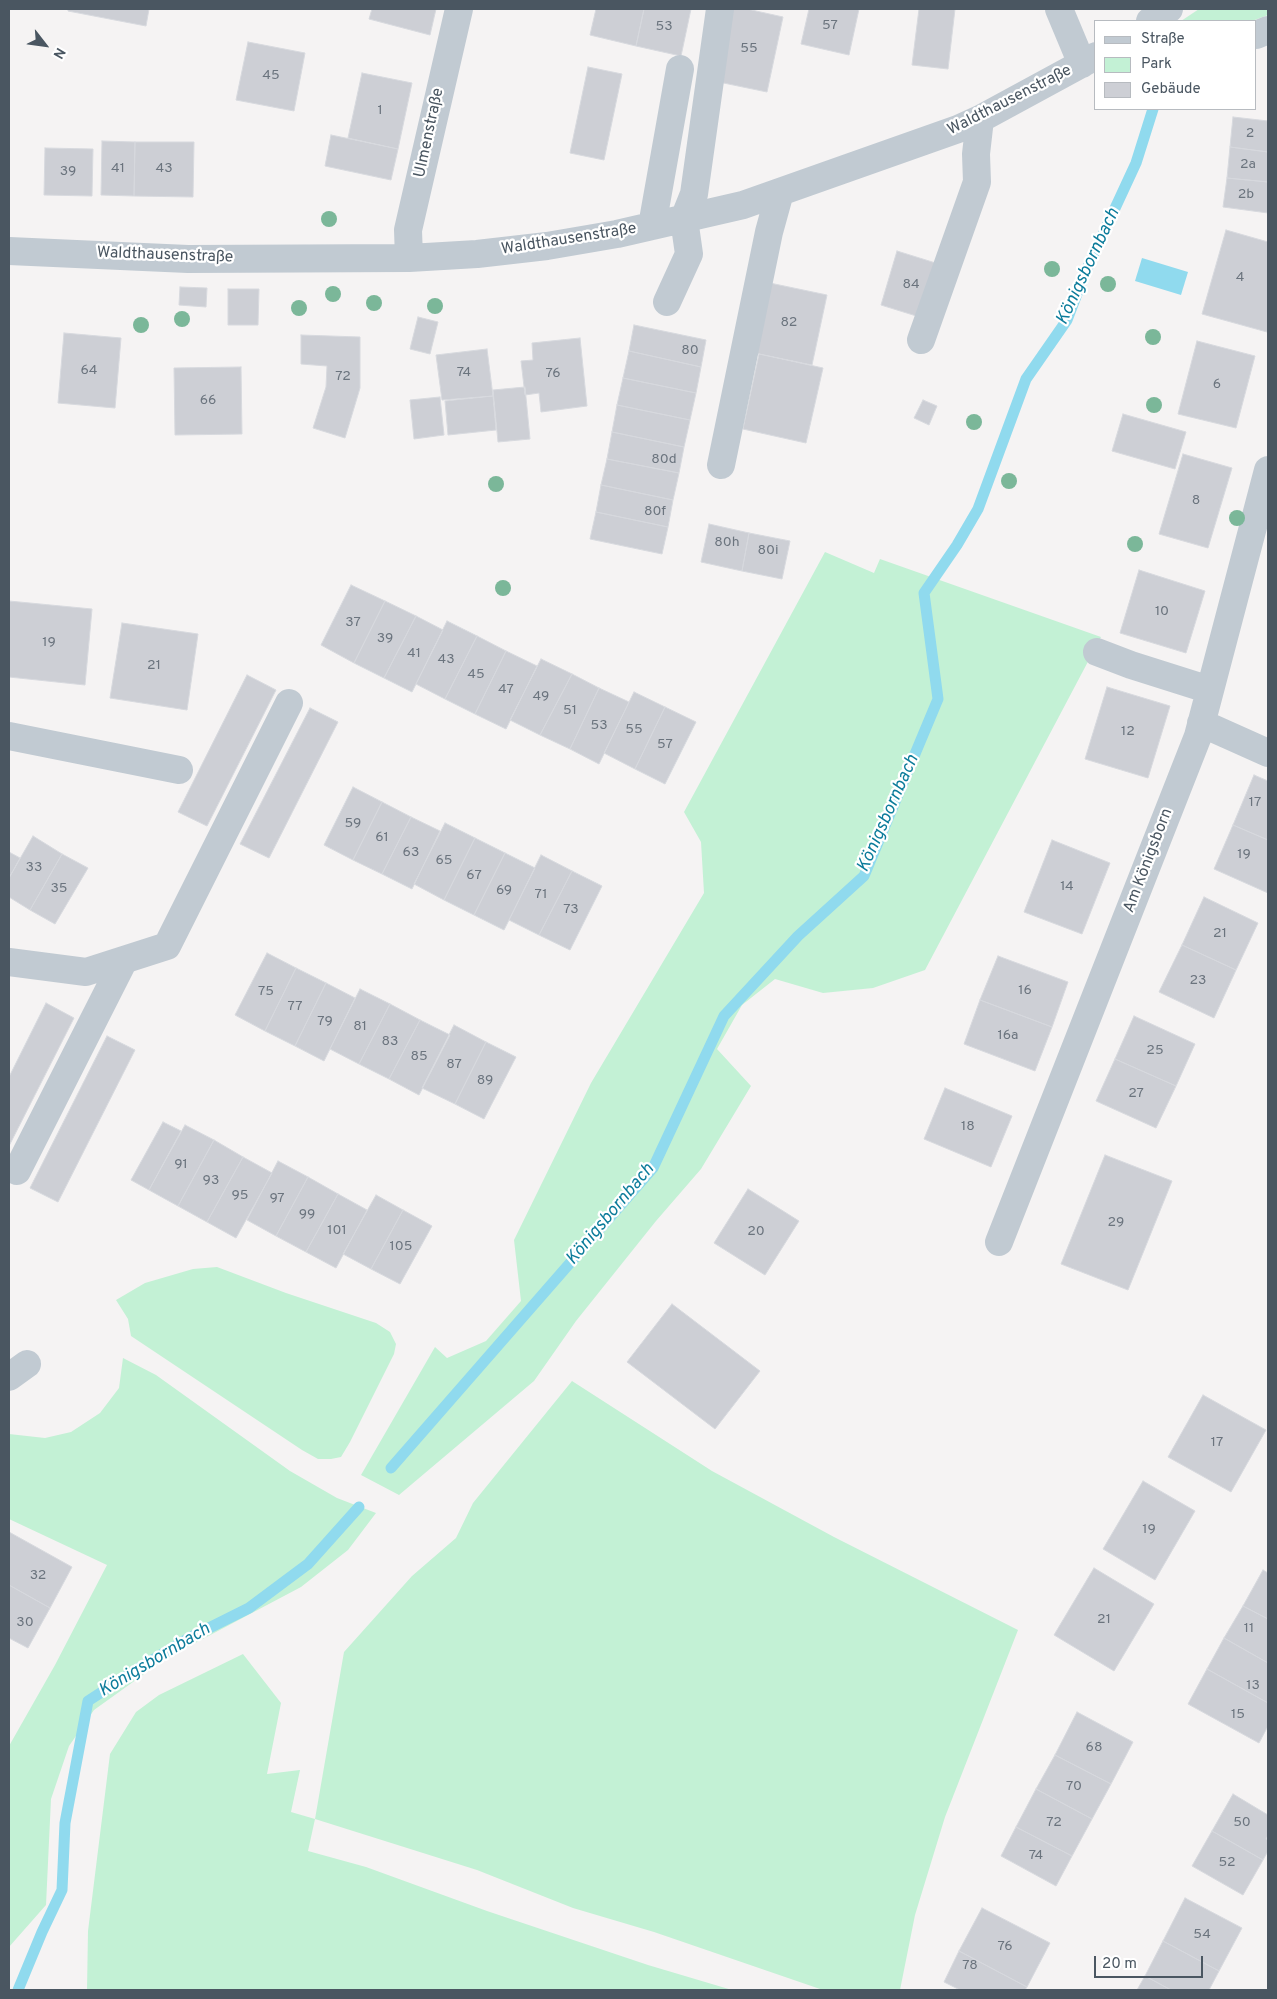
<!DOCTYPE html>
<meta charset="utf-8">
<style>
body{margin:0}
#map{position:relative;width:1277px;height:1999px;overflow:hidden;background:#f5f3f3;font-family:Overpass,sans-serif}
canvas{display:block}
.frame{position:absolute;inset:0;border:10px solid #4a5661;pointer-events:none}
.legend{position:absolute;left:1094px;top:20px;width:162px;height:90px;box-sizing:border-box;background:#fff;border:1px solid #b7bbc0;margin:0;padding:6px 9px;list-style:none;font-size:15px;color:#4a5661}
.legend li{display:flex;align-items:center;gap:10px;height:25px}
.legend b{width:25px;border:1px solid #b7bbc0}
.north{position:absolute;left:20px;top:20px;width:50px;height:50px;-webkit-text-stroke:4px #fff;paint-order:stroke;rotate:120deg;font-size:14px;font-weight:700;line-height:20px;text-align:center;color:#4a5661}
.north::after{content:'';display:block;margin:auto;width:18px;height:22px;background:#4a5661;clip-path:polygon(50% 0,100% 100%,50% 72%,0 100%)}
.scale{position:absolute;left:1094px;top:1956px;width:109px;height:22px;box-sizing:border-box;border:2px solid #4a5661;border-top:0;padding-left:6px;font-size:15px;line-height:18px;white-space:nowrap;color:#4a5661;-webkit-text-stroke:4px #fff;paint-order:stroke}
</style>
<div id="map">
<canvas width="1277" height="1999"></canvas>
<div class="frame"></div>
<ul class="legend">
<li><b style="height:6px;background:#c1cad2"></b>Straße</li>
<li><b style="height:14px;background:#c3f1d5"></b>Park</li>
<li><b style="height:14px;background:#cdcfd5"></b>Gebäude</li>
</ul>
<div class="north">N</div>
<div class="scale">20 m</div>
</div>
<script>
const context = document.querySelector('canvas').getContext('2d');
context.lineJoin = 'round';
function fill(path, color) {
  context.fillStyle = color;
  context.fill(path, 'evenodd');
}
function toPath(rows) {
  const path = new Path2D();
  for (const r of rows) {
    path.moveTo(r[0], r[1]);
    for (let i = 2; i < r.length; i += 2) path.lineTo(r[i], r[i + 1]);
  }
  return path;
}
function trace(path, color, width, dash) {
  context.strokeStyle = color;
  context.lineWidth = width;
  context.lineCap = dash ? 'butt' : 'round';
  context.setLineDash(dash || []);
  context.stroke(path);
}
function label(font, color, halo, rows, align = 'center') {
  context.font = font + ' Overpass,sans-serif';
  context.lineWidth = 4.5;
  context.setLineDash([]);
  context.textBaseline = 'middle';
  context.strokeStyle = halo;
  context.fillStyle = color;
  for (const [text, x, y, turn = 0] of rows) {
    context.save();
    context.translate(x, y);
    context.rotate((+turn || 0) * Math.PI / 180);
    context.textAlign = isNaN(turn) ? turn : align;
    if (halo) context.strokeText(text, 0, 0);
    context.fillText(text, 0, 0);
    context.restore();
  }
}
const green = toPath([
 [1199,9,1268,9,1268,15,1252,21,1181,21],
 [825,552,874,573,880,559,1101,637,925,970,873,988,823,993,775,979,742,1005,717,1049,751,1086,701,1169,656,1221,576,1321,534,1381,399,1495,361,1475,435,1347,447,1358,486,1341,521,1301,514,1240,591,1083,704,893,701,842,684,812],
 [217,1267,286,1293,376,1323,390,1332,396,1344,394,1354,350,1442,341,1457,331,1459,318,1459,302,1450,131,1336,128,1319,116,1300,145,1283,193,1269],
 [123,1358,156,1375,290,1471,337,1498,376,1513,348,1550,301,1587,165,1659,94,1710,69,1746,51,1799,46,1905,9,1947,9,1746,55,1665,107,1565,9,1519,9,1434,45,1438,71,1432,100,1413,119,1388],
 [572,1381,712,1471,834,1537,1018,1630,945,1817,915,1915,900,1990,823,1990,654,1932,573,1908,477,1870,315,1819,308,1851,366,1867,487,1911,648,1965,732,1990,87,1990,88,1931,110,1754,136,1712,159,1695,243,1654,281,1703,267,1774,300,1770,291,1812,315,1819,344,1652,412,1576,456,1538,473,1503]
]);
const water = toPath([
 [1142,258,1188,272,1181,295,1135,281]
]);
const stream = toPath([
 [391,1468,653,1168,724,1016,798,936,864,876,938,699,924,593,957,545,978,509,1026,379,1067,320,1085,273,1136,163,1153,109],
 [18,1990,42,1932,62,1890,65,1823,88,1701,131,1673,189,1638,249,1608,308,1564,359,1507]
]);
const building = toPath([
 [68,9,149,9,146,26,68,11,68,9],
 [372,9,436,9,430,35,369,19,372,9],
 [596,9,644,9,636,46,590,35,596,9],
 [644,9,691,9,681,56,636,46,644,9],
 [730,9,747,9,783,17,767,92,714,81,730,9],
 [809,9,859,9,849,55,801,44,809,9],
 [919,9,955,9,948,69,912,65,919,9],
 [248,42,305,53,294,111,236,100,248,42],
 [588,67,622,74,604,160,570,153,588,67],
 [362,73,412,83,398,149,348,138,362,73],
 [1233,117,1268,121,1268,152,1230,147,1233,117],
 [331,135,398,149,391,180,325,166,331,135],
 [102,141,135,142,134,196,101,195,102,141],
 [135,142,194,142,193,197,134,196,135,142],
 [1230,147,1268,152,1268,182,1227,178,1230,147],
 [45,148,93,149,92,196,44,195,45,148],
 [1227,178,1268,182,1268,213,1223,207,1227,178],
 [1226,230,1268,242,1268,326,1267,332,1202,314,1226,230],
 [897,251,942,265,926,319,881,305,897,251],
 [765,282,827,295,812,365,750,352,765,282],
 [180,287,207,288,206,307,179,305,180,287],
 [228,289,259,289,258,325,228,325,228,289],
 [418,317,438,322,430,354,410,349,418,317],
 [634,325,706,340,701,367,629,351,634,325],
 [64,333,121,338,115,408,58,403,64,333],
 [301,335,360,337,360,388,345,438,313,428,326,387,327,366,301,364,301,335],
 [580,338,587,406,541,412,539,393,525,395,521,361,533,360,532,343,580,338],
 [1197,341,1255,356,1236,428,1178,414,1197,341],
 [487,349,493,396,442,400,436,355,487,349],
 [629,351,701,367,696,393,623,378,629,351],
 [759,354,823,368,806,443,743,429,759,354],
 [241,367,242,434,175,435,174,368,241,367],
 [623,378,696,393,690,420,617,405,623,378],
 [525,387,530,439,498,442,493,390,525,387],
 [493,396,496,430,448,435,445,401,493,396],
 [440,397,444,435,414,439,410,400,440,397],
 [923,400,937,406,929,425,914,418,923,400],
 [617,405,690,420,684,447,612,432,617,405],
 [1123,414,1186,432,1175,469,1112,451,1123,414],
 [612,432,684,447,679,473,607,459,612,432],
 [1183,454,1232,468,1208,548,1159,534,1183,454],
 [607,459,679,473,673,500,601,485,607,459],
 [601,485,673,500,668,527,596,512,601,485],
 [596,512,668,527,662,554,590,539,596,512],
 [709,524,749,533,742,571,701,562,709,524],
 [749,533,790,541,782,579,742,571,749,533],
 [1139,570,1205,591,1186,653,1120,633,1139,570],
 [351,585,385,601,354,663,321,645,351,585],
 [9,601,92,609,85,685,9,677,9,601],
 [385,601,416,616,384,678,354,663,385,601],
 [416,616,443,630,412,692,384,678,416,616],
 [447,621,477,636,445,699,416,684,447,621],
 [122,623,198,634,187,710,110,698,122,623],
 [477,636,506,651,475,714,445,699,477,636],
 [506,651,537,666,506,729,475,714,506,651],
 [541,659,572,674,540,735,510,720,541,659],
 [572,674,599,688,570,749,540,735,572,674],
 [247,675,276,690,207,826,178,812,247,675],
 [1107,687,1170,706,1148,778,1085,759,1107,687],
 [599,688,629,702,599,764,570,749,599,688],
 [634,692,665,707,635,769,604,753,634,692],
 [665,707,696,722,665,784,635,769,665,707],
 [310,708,338,722,269,858,240,844,310,708],
 [1254,775,1268,781,1268,840,1233,825,1254,775],
 [353,787,382,802,353,860,324,845,353,787],
 [382,802,411,817,382,874,353,860,382,802],
 [411,817,440,831,412,889,382,874,411,817],
 [445,823,475,838,444,900,414,884,445,823],
 [1233,825,1268,840,1268,893,1214,869,1233,825],
 [33,836,62,854,30,910,9,897,9,878,33,836],
 [475,838,505,853,474,915,444,900,475,838],
 [1052,840,1110,863,1082,934,1024,912,1052,840],
 [9,852,20,858,9,878,9,852],
 [505,853,535,868,504,930,474,915,505,853],
 [62,854,88,868,55,924,30,910,62,854],
 [541,855,572,871,539,935,509,920,541,855],
 [572,871,602,886,570,950,539,935,572,871],
 [1204,897,1258,923,1236,970,1182,945,1204,897],
 [1182,945,1236,970,1214,1018,1159,992,1182,945],
 [267,953,296,968,265,1031,235,1015,267,953],
 [998,956,1068,982,1052,1027,980,1000,998,956],
 [296,968,326,983,295,1046,265,1031,296,968],
 [326,983,355,998,324,1061,295,1046,326,983],
 [360,989,390,1004,359,1064,330,1049,360,989],
 [980,1000,1052,1027,1035,1071,964,1044,980,1000],
 [46,1003,74,1018,9,1146,9,1077,46,1003],
 [390,1004,420,1020,389,1079,359,1064,390,1004],
 [1134,1016,1195,1044,1176,1086,1115,1059,1134,1016],
 [420,1020,450,1035,419,1095,389,1079,420,1020],
 [454,1025,486,1042,455,1104,422,1088,454,1025],
 [107,1036,135,1050,58,1202,30,1188,107,1036],
 [486,1042,516,1057,484,1119,455,1104,486,1042],
 [1115,1059,1176,1086,1156,1128,1096,1101,1115,1059],
 [945,1088,1012,1116,991,1167,924,1139,945,1088],
 [163,1122,181,1131,149,1190,131,1180,163,1122],
 [185,1125,214,1140,178,1206,149,1190,185,1125],
 [214,1140,243,1157,207,1222,178,1206,214,1140],
 [1105,1155,1172,1181,1128,1290,1061,1264,1105,1155],
 [243,1157,272,1173,236,1238,207,1222,243,1157],
 [278,1161,308,1177,276,1236,247,1220,278,1161],
 [308,1177,338,1194,306,1252,276,1236,308,1177],
 [748,1189,799,1221,765,1275,714,1243,748,1189],
 [338,1194,367,1210,336,1268,306,1252,338,1194],
 [376,1195,403,1210,371,1269,343,1254,376,1195],
 [403,1210,432,1226,400,1284,371,1269,403,1210],
 [672,1304,760,1371,715,1429,627,1362,672,1304],
 [1203,1395,1266,1430,1231,1492,1168,1457,1203,1395],
 [1143,1481,1195,1511,1155,1580,1103,1549,1143,1481],
 [9,1532,72,1567,50,1608,9,1585,9,1532],
 [1094,1568,1154,1604,1114,1671,1054,1635,1094,1568],
 [1263,1570,1268,1573,1268,1619,1243,1606,1263,1570],
 [9,1585,50,1608,28,1648,9,1638,9,1585],
 [1243,1606,1268,1619,1268,1663,1224,1638,1243,1606],
 [1224,1638,1268,1663,1268,1703,1207,1669,1224,1638],
 [1207,1669,1268,1703,1268,1726,1259,1743,1188,1704,1207,1669],
 [1077,1712,1133,1742,1111,1784,1055,1755,1077,1712],
 [1055,1755,1111,1784,1092,1819,1036,1789,1055,1755],
 [1036,1789,1092,1819,1072,1856,1016,1827,1036,1789],
 [1233,1794,1268,1815,1268,1835,1266,1839,1268,1841,1268,1851,1263,1860,1212,1831,1233,1794],
 [1016,1827,1072,1856,1056,1886,1001,1856,1016,1827],
 [1212,1831,1263,1860,1243,1895,1192,1866,1212,1831],
 [1185,1898,1242,1928,1219,1971,1163,1941,1185,1898],
 [982,1908,1050,1943,1027,1987,959,1951,982,1908],
 [1163,1941,1219,1971,1209,1990,1171,1990,1145,1976,1163,1941],
 [959,1951,1027,1987,1025,1990,960,1990,944,1982,959,1951],
 [1145,1976,1171,1990,1137,1990,1145,1976]
]);
const minor = toPath([
 [1059,9,1082,64],
 [1150,21,1169,9],
 [1256,35,1268,30],
 [652,226,680,69],
 [9,251,188,259,409,258,477,254,547,246,617,234,743,205,958,129,980,119,1096,56],
 [409,258,408,230,459,9],
 [667,302,689,254,684,219,694,194,720,9],
 [921,340,977,182,976,154,980,119],
 [721,465,769,232,780,192],
 [1097,652,1131,665,1210,690],
 [1201,723,1268,753],
 [9,736,179,770],
 [9,962,86,972,167,946,289,703],
 [17,1171,124,960],
 [999,1242,1198,736,1268,470],
 [9,1377,27,1364]
]);
const trees = [
 [329,219],
 [1052,269],
 [1108,284],
 [333,294],
 [374,303],
 [435,306],
 [299,308],
 [182,319],
 [141,325],
 [1153,337],
 [1154,405],
 [974,422],
 [1009,481],
 [496,484],
 [1237,518],
 [1135,544],
 [503,588]
];
const numberNames = [
 ["57",830,26],
 ["53",664,27],
 ["55",749,49],
 ["45",271,76],
 ["1",380,111],
 ["2",1250,134],
 ["2a",1248,165],
 ["41",118,169],
 ["43",164,169],
 ["39",68,172],
 ["2b",1246,195],
 ["4",1240,278],
 ["84",911,285],
 ["82",789,323],
 ["80",690,351],
 ["64",89,371],
 ["74",464,373],
 ["76",553,374],
 ["72",343,377],
 ["6",1217,385],
 ["66",208,401],
 ["80d",664,460],
 ["8",1196,501],
 ["80f",655,512],
 ["80h",727,543],
 ["80i",768,551],
 ["10",1162,612],
 ["37",353,623],
 ["39",385,639],
 ["19",49,643],
 ["41",414,654],
 ["43",446,660],
 ["21",154,666],
 ["45",476,675],
 ["47",506,690],
 ["49",541,697],
 ["51",570,711],
 ["53",599,726],
 ["55",634,730],
 ["12",1128,732],
 ["57",665,745],
 ["17",1255,803],
 ["59",353,824],
 ["61",382,838],
 ["63",411,853],
 ["19",1244,855],
 ["65",444,861],
 ["33",34,868],
 ["67",474,876],
 ["14",1067,887],
 ["35",59,889],
 ["69",504,891],
 ["71",541,895],
 ["73",571,910],
 ["21",1220,934],
 ["23",1198,981],
 ["16",1025,991],
 ["75",266,992],
 ["77",295,1007],
 ["79",325,1022],
 ["81",360,1027],
 ["16a",1008,1036],
 ["83",390,1042],
 ["25",1155,1051],
 ["85",419,1057],
 ["87",454,1065],
 ["89",485,1081],
 ["27",1136,1094],
 ["18",968,1127],
 ["91",181,1165],
 ["93",211,1181],
 ["95",240,1196],
 ["97",277,1199],
 ["99",307,1215],
 ["29",1116,1223],
 ["101",337,1231],
 ["20",756,1232],
 ["105",401,1247],
 ["17",1217,1443],
 ["19",1149,1530],
 ["32",38,1576],
 ["21",1104,1620],
 ["30",25,1623],
 ["11",1249,1629],
 ["13",1253,1686],
 ["15",1238,1715],
 ["68",1094,1748],
 ["70",1074,1787],
 ["72",1054,1823],
 ["50",1242,1823],
 ["74",1036,1856],
 ["52",1227,1863],
 ["54",1202,1935],
 ["76",1005,1947],
 ["78",970,1966]
];
const streetNames = [
 ["Waldthausenstraße",1010,101,-27],
 ["Ulmenstraße",430,133,-78],
 ["Waldthausenstraße",569,240,-9],
 ["Waldthausenstraße",165,256,2],
 ["Am Königsborn",1149,861,-69]
];
const waterNames = [
 ["Königsbornbach",1089,267,-65],
 ["Königsbornbach",889,814,-66],
 ["Königsbornbach",611,1215,-50],
 ["Königsbornbach",155,1661,-31]
];
fill(green, '#c3f1d5');
fill(water, '#90daee');
trace(stream, '#90daee', 11);
fill(building, '#cdcfd5');
trace(building, '#d7d9de', 1);
trace(minor, '#c1cad2', 28);
context.fillStyle = '#7bb799';
for (const [x, y] of trees) {
  context.beginPath();
  context.arc(x, y, 8, 0, 2 * Math.PI);
  context.fill();
}
label('14px', '#6b747e', null, numberNames);
label('16px', '#4a5661', '#fff', streetNames);
label('italic 18px', '#0c7c9b', '#fff', waterNames);
</script>
